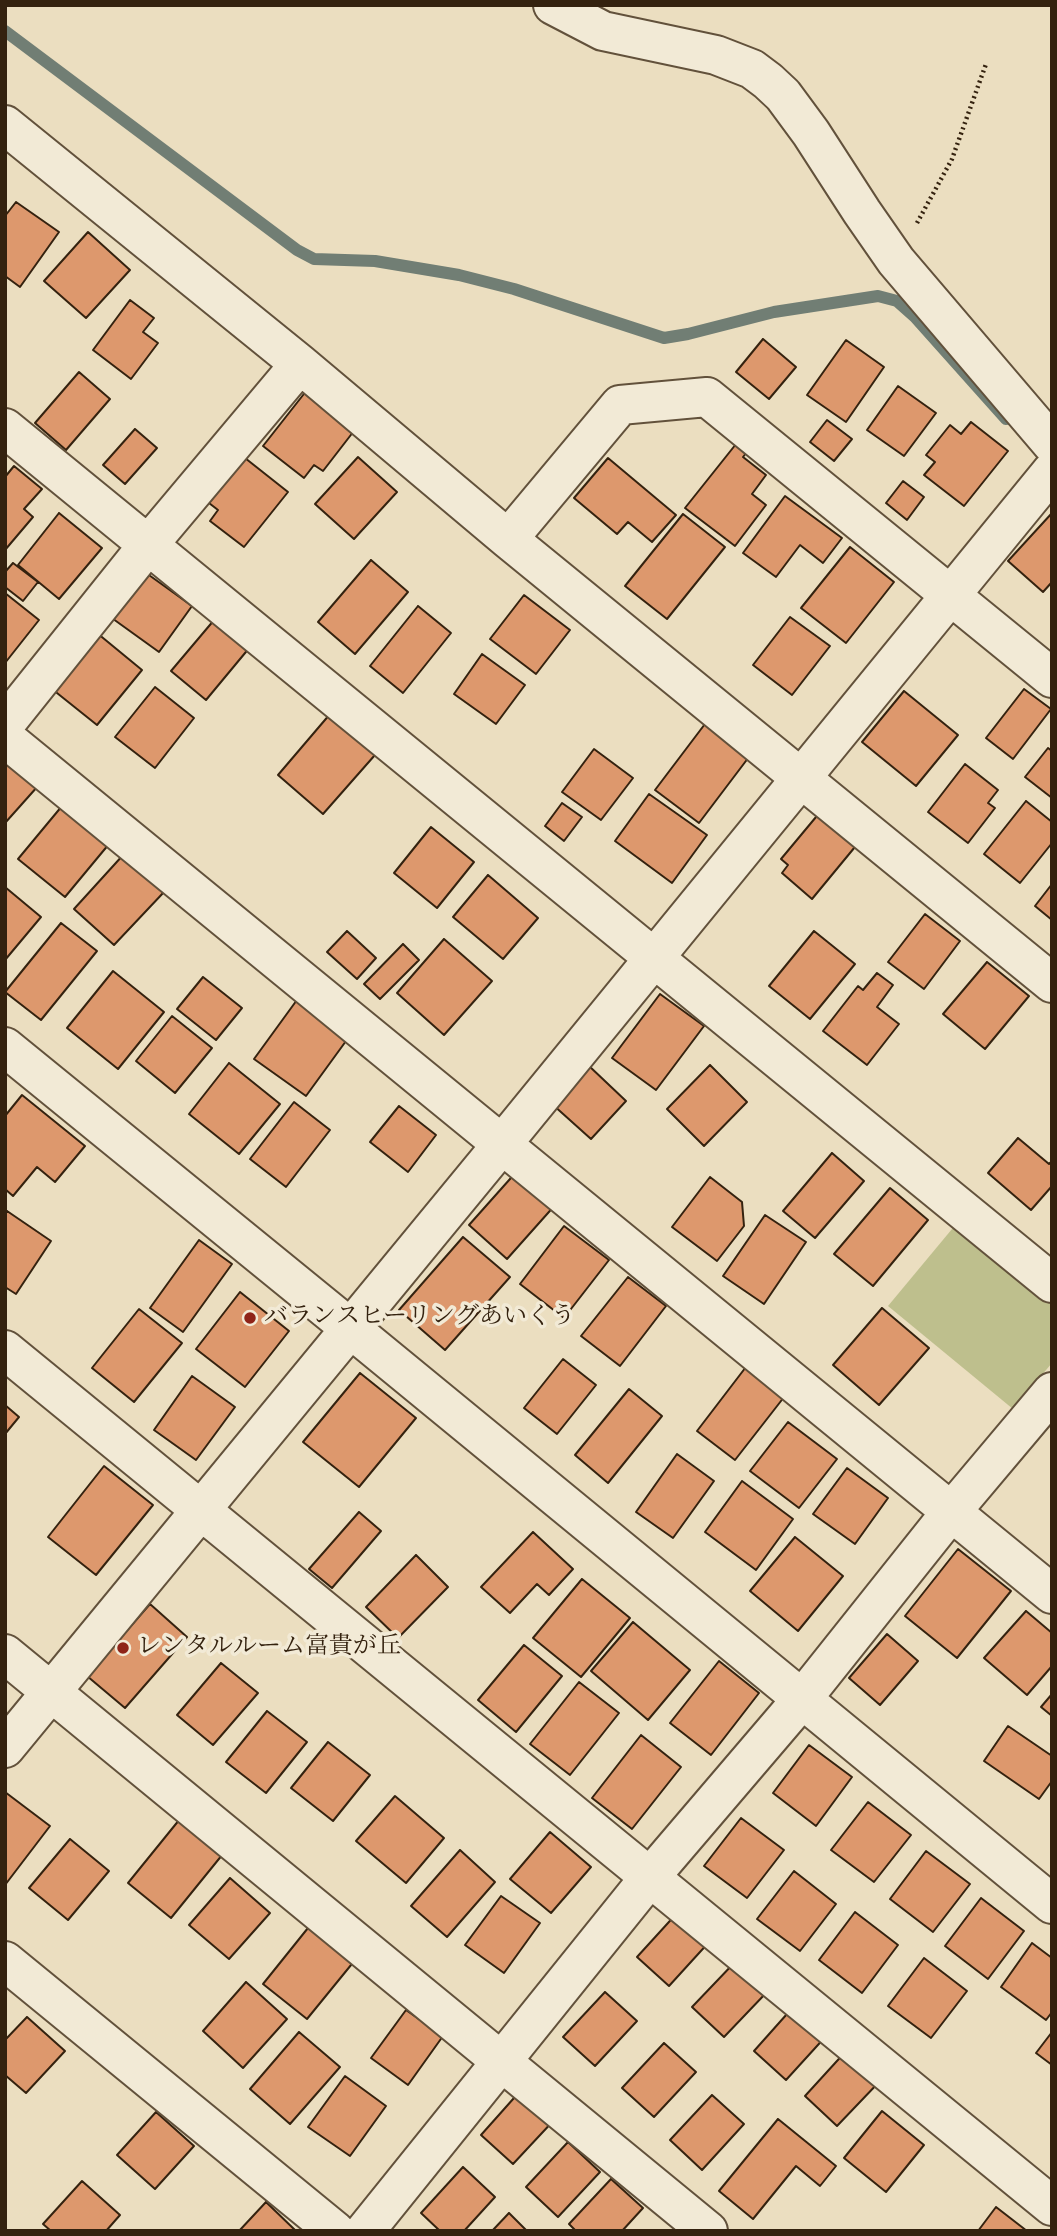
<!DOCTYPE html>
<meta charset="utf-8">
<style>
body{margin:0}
#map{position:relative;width:1057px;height:2236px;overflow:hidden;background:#ebdec0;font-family:"IM FELL DW Pica",serif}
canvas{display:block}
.frame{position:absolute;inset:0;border:7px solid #34220f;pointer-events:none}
</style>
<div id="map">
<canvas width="1057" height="2236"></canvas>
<div class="frame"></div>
</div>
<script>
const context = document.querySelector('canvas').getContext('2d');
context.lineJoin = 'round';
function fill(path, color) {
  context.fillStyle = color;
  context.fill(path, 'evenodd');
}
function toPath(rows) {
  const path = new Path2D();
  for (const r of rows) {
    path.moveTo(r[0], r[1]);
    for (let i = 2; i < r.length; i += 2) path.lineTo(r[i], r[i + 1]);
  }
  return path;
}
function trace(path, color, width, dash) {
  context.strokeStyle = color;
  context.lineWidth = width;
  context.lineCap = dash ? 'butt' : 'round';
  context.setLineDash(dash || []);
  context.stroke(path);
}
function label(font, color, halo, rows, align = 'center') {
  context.font = font + ' "IM FELL DW Pica","Noto Serif JP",serif';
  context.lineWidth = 7;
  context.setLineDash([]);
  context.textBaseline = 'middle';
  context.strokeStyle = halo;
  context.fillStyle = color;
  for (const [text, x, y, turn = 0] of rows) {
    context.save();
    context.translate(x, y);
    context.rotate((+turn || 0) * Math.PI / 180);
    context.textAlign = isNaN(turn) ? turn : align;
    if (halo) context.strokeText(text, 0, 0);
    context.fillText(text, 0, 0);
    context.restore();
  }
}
const green = toPath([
 [957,1223,1052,1302,1052,1363,1013,1409,888,1306]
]);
const stream = toPath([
 [5,31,297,250,314,259,375,261,459,275,514,289,664,338,688,334,774,312,878,296,897,301,915,317,1006,419]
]);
const building = toPath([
 [16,202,59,232,20,287,5,276,5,216,16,202],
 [88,232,130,270,86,318,44,281,88,232],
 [130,300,154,318,143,332,158,343,131,379,93,350,130,300],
 [763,339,796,367,769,399,736,372,763,339],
 [846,340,884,367,846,422,807,395,846,340],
 [79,372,110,399,66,450,35,423,79,372],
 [898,386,936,413,904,456,867,430,898,386],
 [307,390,357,427,323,471,314,465,304,478,263,446,307,390],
 [827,420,852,439,834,461,810,442,827,420],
 [971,422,1008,451,964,506,924,475,935,462,926,455,950,425,961,434,971,422],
 [135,429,157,448,125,484,103,465,135,429],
 [744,434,755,442,743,457,766,475,752,494,766,505,735,546,685,508,744,434],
 [358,457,397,492,354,539,315,504,358,457],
 [245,458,288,492,244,547,210,521,218,510,209,503,245,458],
 [608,458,676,515,652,542,628,522,617,534,574,498,608,458],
 [14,466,42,489,24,509,33,517,5,550,5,477,14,466],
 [903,481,924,497,907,520,886,503,903,481],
 [785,496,842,538,823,563,800,545,776,577,743,553,785,496],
 [59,513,102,548,59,599,18,565,59,513],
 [1052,513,1052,582,1043,592,1008,561,1052,513],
 [683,514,725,547,667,619,625,586,683,514],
 [850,547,894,582,846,643,801,608,850,547],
 [371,560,408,592,355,654,318,622,371,560],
 [13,563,38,582,23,601,5,587,5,572,13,563],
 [142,570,192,606,159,652,109,616,142,570],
 [5,593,39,620,5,663,5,593],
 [524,595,570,630,536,674,490,639,524,595],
 [418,606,451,633,403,693,370,666,418,606],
 [220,613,255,641,206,700,171,671,220,613],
 [790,617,830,646,792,695,753,665,790,617],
 [97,633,142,670,97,725,52,689,97,633],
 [482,654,525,685,496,724,454,694,482,654],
 [155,687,194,718,155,768,115,737,155,687],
 [1024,689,1051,709,1013,759,986,738,1024,689],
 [904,691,958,735,916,786,862,742,904,691],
 [336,707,382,747,323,814,278,775,336,707],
 [714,712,758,745,699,823,655,790,714,712],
 [1048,748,1052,751,1052,798,1025,777,1048,748],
 [594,749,633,778,601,820,562,792,594,749],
 [5,756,38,786,5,823,5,756],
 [965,764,998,790,988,803,995,808,968,843,928,812,965,764],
 [649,794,707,835,672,883,615,841,649,794],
 [1026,801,1052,822,1052,843,1020,883,984,854,1026,801],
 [562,803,582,817,564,841,545,826,562,803],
 [826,805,864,836,812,899,782,873,788,865,781,859,826,805],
 [62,806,109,844,65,897,18,859,62,806],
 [431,827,474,862,437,908,394,873,431,827],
 [124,854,164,892,114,945,74,909,124,854],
 [488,875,538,918,503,959,453,917,488,875],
 [1052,884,1052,920,1035,906,1052,884],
 [5,887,41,917,5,960,5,887],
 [925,914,960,941,924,989,888,962,925,914],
 [61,923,97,951,41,1020,5,992,61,923],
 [347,931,376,958,357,979,327,952,347,931],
 [814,931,855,964,810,1019,769,986,814,931],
 [444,939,492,981,444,1035,397,993,444,939],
 [403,944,419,960,380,999,364,984,403,944],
 [987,962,1029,996,985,1049,943,1014,987,962],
 [113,971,164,1012,118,1069,67,1028,113,971],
 [877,973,893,985,877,1007,899,1024,867,1065,823,1031,858,986,863,990,877,973],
 [203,977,242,1008,216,1040,177,1009,203,977],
 [302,993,354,1030,306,1096,254,1059,302,993],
 [660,994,704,1026,656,1090,612,1058,660,994],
 [172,1016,212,1048,175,1093,136,1061,172,1016],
 [229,1063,280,1104,239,1154,189,1114,229,1063],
 [588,1065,626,1101,591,1139,552,1104,588,1065],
 [710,1065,747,1102,704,1146,667,1109,710,1065],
 [22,1095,85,1146,55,1182,37,1167,13,1196,5,1189,5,1116,22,1095],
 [294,1102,330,1130,286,1187,250,1159,294,1102],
 [399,1106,436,1135,408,1172,370,1142,399,1106],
 [1018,1138,1049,1164,1052,1161,1052,1186,1031,1210,988,1173,1018,1138],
 [832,1153,864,1181,815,1238,783,1211,832,1153],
 [518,1170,556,1204,507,1259,469,1225,518,1170],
 [710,1177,742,1202,744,1226,717,1261,672,1227,710,1177],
 [890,1188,928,1220,873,1286,834,1254,890,1188],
 [7,1211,51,1241,16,1294,5,1287,5,1215,7,1211],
 [765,1215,806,1242,764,1304,723,1276,765,1215],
 [564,1226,609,1260,564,1318,520,1284,564,1226],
 [463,1237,510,1277,445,1350,399,1310,463,1237],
 [199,1240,232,1264,183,1332,150,1308,199,1240],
 [628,1277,666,1306,620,1366,581,1336,628,1277],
 [240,1292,289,1331,245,1387,196,1349,240,1292],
 [882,1308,929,1348,879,1405,833,1365,882,1308],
 [139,1309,182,1343,134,1402,92,1368,139,1309],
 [563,1359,596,1385,557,1434,524,1408,563,1359],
 [749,1363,788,1392,735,1460,697,1431,749,1363],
 [360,1373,416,1418,359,1487,303,1442,360,1373],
 [192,1376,235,1407,196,1460,154,1430,192,1376],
 [629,1389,662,1416,608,1483,575,1455,629,1389],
 [5,1405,19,1417,5,1434,5,1405],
 [788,1422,837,1459,799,1508,750,1471,788,1422],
 [677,1454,714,1481,673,1538,636,1512,677,1454],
 [104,1466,153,1505,96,1575,48,1537,104,1466],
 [847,1468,888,1498,855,1544,813,1514,847,1468],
 [742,1481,793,1519,756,1570,705,1532,742,1481],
 [359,1512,381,1531,332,1588,309,1569,359,1512],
 [533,1532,573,1569,549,1595,537,1584,510,1613,481,1587,533,1532],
 [795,1537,843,1576,798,1631,750,1591,795,1537],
 [958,1549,1011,1591,957,1658,905,1616,958,1549],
 [416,1555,448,1587,398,1638,366,1607,416,1555],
 [582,1579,630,1618,581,1677,533,1638,582,1579],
 [150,1604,187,1637,125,1708,87,1676,150,1604],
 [1026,1611,1052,1633,1052,1666,1027,1695,984,1658,1026,1611],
 [633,1622,690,1670,648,1720,591,1671,633,1622],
 [887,1634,918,1661,880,1705,849,1678,887,1634],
 [524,1645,562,1676,516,1732,478,1700,524,1645],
 [719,1661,759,1693,711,1755,670,1723,719,1661],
 [221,1663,258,1693,213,1745,177,1715,221,1663],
 [579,1682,619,1713,570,1775,530,1744,579,1682],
 [1052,1694,1052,1716,1041,1707,1052,1694],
 [267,1711,307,1742,266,1793,226,1762,267,1711],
 [1008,1726,1052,1756,1052,1781,1039,1799,984,1761,1008,1726],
 [641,1735,681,1767,632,1829,592,1798,641,1735],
 [328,1742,370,1775,333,1821,291,1788,328,1742],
 [809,1745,852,1777,816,1826,773,1793,809,1745],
 [5,1792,50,1826,5,1885,5,1792],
 [395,1796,444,1838,406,1883,356,1841,395,1796],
 [868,1802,911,1835,874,1882,831,1850,868,1802],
 [188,1809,231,1844,171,1918,128,1883,188,1809],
 [741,1818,784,1850,747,1898,704,1866,741,1818],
 [550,1832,591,1867,551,1913,510,1879,550,1832],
 [70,1839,109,1871,68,1920,29,1888,70,1839],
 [460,1850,495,1882,447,1937,411,1906,460,1850],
 [926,1851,970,1884,933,1932,890,1899,926,1851],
 [794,1871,836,1904,800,1951,757,1919,794,1871],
 [230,1878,270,1913,229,1959,189,1925,230,1878],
 [501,1896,540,1923,504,1973,465,1945,501,1896],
 [981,1898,1024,1931,988,1979,945,1946,981,1898],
 [678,1912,710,1941,669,1986,637,1957,678,1912],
 [855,1912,898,1945,862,1993,819,1960,855,1912],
 [316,1918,360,1954,307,2019,263,1984,316,1918],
 [1032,1943,1052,1958,1052,2012,1046,2020,1001,1987,1032,1943],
 [924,1958,967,1991,931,2038,888,2006,924,1958],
 [735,1962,767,1992,724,2037,692,2007,735,1962],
 [246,1982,287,2019,243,2068,203,2031,246,1982],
 [605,1992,637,2021,595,2066,563,2037,605,1992],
 [795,2005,827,2035,786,2080,754,2051,795,2005],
 [406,2010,443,2036,408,2085,371,2058,406,2010],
 [27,2017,65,2051,26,2093,5,2075,5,2040,27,2017],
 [299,2032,340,2067,290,2124,250,2089,299,2032],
 [1052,2032,1052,2065,1036,2053,1052,2032],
 [664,2043,696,2072,654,2117,622,2088,664,2043],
 [847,2050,880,2081,837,2126,805,2096,847,2050],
 [345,2076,386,2106,350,2156,308,2127,345,2076],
 [522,2089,555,2119,513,2164,481,2135,522,2089],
 [712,2095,744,2124,702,2170,670,2140,712,2095],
 [882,2111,924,2145,886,2192,844,2158,882,2111],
 [156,2112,194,2146,155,2189,117,2155,156,2112],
 [778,2119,836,2166,820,2186,796,2166,753,2219,719,2191,778,2119],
 [568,2142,600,2172,558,2217,526,2187,568,2142],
 [463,2167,495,2197,464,2231,440,2231,421,2213,463,2167],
 [611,2179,643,2208,622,2231,576,2231,569,2224,611,2179],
 [82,2181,120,2215,106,2231,51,2231,43,2224,82,2181],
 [266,2202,296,2231,239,2231,266,2202],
 [996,2207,1027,2231,978,2231,996,2207],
 [509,2213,527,2231,492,2231,509,2213]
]);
const path = toPath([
 [917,223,952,159,986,64]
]);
const minor = toPath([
 [553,5,603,31,716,55,752,69,768,81,783,95,811,133,862,212,896,261,1052,444],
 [5,125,300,364,508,539,1052,983],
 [5,428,1052,1283],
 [508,539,620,405,707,397,1052,678],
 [5,724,148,545,300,364],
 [5,738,1052,1594],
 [5,1047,350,1328,1052,1904],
 [5,1350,1052,2206],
 [5,1654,708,2231],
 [5,1748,503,1143,1052,471],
 [5,1961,335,2231],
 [365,2231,650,1877,802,1699,951,1512,1052,1392]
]);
const markers = [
 [250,1318,7,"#8f2418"],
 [123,1648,7,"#8f2418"]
];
const poiNames = [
 ["バランスヒーリングあいくう",264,1318],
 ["レンタルルーム富貴が丘",137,1648]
];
fill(green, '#bebf8d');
trace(stream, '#717e74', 12);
fill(building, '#dd986d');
trace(building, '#34220f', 2);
trace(minor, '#62513b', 42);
trace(path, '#34220f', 4.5, [2, 3.5]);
trace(minor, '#f2ead6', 38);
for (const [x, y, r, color] of markers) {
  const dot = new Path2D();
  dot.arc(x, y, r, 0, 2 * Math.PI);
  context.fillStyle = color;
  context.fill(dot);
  trace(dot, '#f2ead6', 2.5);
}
label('24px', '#34220f', '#f2ead6', poiNames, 'left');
</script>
